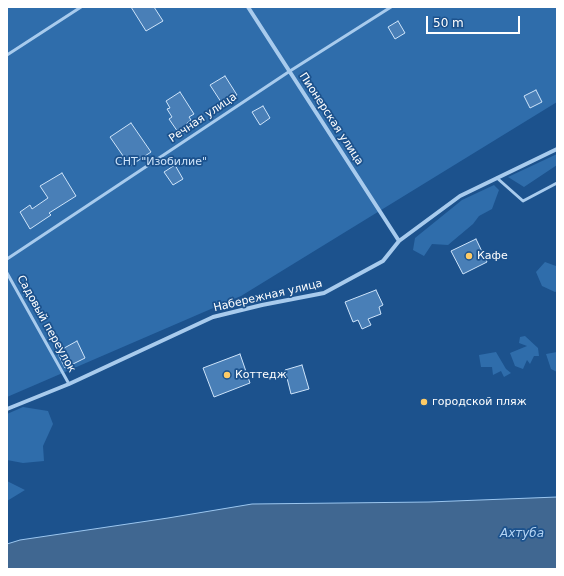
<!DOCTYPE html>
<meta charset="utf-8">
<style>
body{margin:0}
#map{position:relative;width:564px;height:576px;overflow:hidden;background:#1c528d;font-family:"DejaVu Sans",sans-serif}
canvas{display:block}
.frame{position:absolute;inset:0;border:8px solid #fff;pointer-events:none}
.scale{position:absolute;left:426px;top:16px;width:94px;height:18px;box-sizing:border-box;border:2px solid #fff;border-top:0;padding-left:5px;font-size:12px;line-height:14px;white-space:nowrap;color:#fff;-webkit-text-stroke:3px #1c528d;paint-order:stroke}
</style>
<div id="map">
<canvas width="564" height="576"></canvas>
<div class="frame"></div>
<div class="scale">50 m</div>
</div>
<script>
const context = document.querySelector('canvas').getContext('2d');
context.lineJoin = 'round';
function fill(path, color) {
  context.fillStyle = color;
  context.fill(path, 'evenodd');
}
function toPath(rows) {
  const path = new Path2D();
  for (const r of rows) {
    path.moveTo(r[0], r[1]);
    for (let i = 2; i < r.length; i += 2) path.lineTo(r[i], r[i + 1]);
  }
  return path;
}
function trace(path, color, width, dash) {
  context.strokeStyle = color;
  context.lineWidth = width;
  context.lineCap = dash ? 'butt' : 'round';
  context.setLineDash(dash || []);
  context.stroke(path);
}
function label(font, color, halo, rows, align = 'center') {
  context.font = font + ' "DejaVu Sans",sans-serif';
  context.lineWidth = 3.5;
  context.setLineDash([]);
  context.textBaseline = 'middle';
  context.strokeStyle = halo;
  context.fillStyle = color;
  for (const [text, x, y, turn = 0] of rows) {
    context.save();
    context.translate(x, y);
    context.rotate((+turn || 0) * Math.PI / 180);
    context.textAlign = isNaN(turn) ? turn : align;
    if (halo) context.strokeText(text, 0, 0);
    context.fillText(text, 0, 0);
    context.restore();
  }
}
const green = toPath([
 [7,7,557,7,557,102,241,296,7,397],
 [557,154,557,165,524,187,508,177],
 [494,185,499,190,492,209,479,216,473,224,448,245,432,244,424,256,413,250,415,238,462,200],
 [545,262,556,266,557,265,557,291,555,292,542,286,536,272],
 [525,336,538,348,539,356,534,356,530,364,527,360,523,369,515,366,510,353,527,346,519,343,520,337],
 [496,352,506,369,511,373,504,377,501,371,493,375,492,367,481,367,479,355],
 [557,352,557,372,551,369,546,354],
 [23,407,48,411,53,424,43,446,44,461,23,463,7,460,7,414],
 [7,481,25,490,7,501]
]);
const water = toPath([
 [557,497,557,569,7,569,7,544,20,540,168,518,252,504,429,502,557,497]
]);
const building = toPath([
 [131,7,154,7,163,21,146,31,131,7],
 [398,21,405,33,395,39,388,27,398,21],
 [225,76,237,95,223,105,210,85,225,76],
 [536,90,542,102,530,108,524,96,536,90],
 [180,92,194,114,189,117,191,120,186,124,189,129,180,135,169,119,172,117,167,109,170,108,166,101,180,92],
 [263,106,270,118,260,125,252,112,263,106],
 [131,123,151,152,130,166,110,137,131,123],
 [175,165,183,179,173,185,164,172,175,165],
 [62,173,76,196,49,213,51,215,30,229,20,212,30,205,32,209,48,198,40,186,62,173],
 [476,239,487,262,463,274,451,251,476,239],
 [376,290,383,305,379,307,381,314,368,319,371,325,362,329,358,320,353,322,345,302,376,290],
 [77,341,85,358,65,368,57,352,77,341],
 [240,354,250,383,214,397,203,368,240,354],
 [302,365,309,389,291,394,285,370,302,365]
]);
const lane = toPath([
 [7,55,81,7],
 [497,178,523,201,557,183],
 [7,259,290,71,391,7],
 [7,273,69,384]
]);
const street = toPath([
 [248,7,399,241],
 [7,409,69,384,213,317,262,305,324,293,383,261,399,241,460,196,557,149]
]);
const markers = [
 [469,256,4,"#fecb66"],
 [227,375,4,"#fecb66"],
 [424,402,4,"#fecb66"]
];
const streetNames = [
 ["Речная улица",203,118,-34],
 ["Пионерская улица",331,119,57],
 ["Набережная улица",268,296,-13],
 ["Садовый переулок",46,324,61]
];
const parkNames = [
 ["СНТ \"Изобилие\"",161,162]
];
const poiNames = [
 ["Кафе",477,256],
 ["Коттедж",235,375],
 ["городской пляж",432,402]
];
const waterNames = [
 ["Ахтуба",522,534]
];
fill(green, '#2f6dab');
fill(water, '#406791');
trace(water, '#9bc6ef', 1);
fill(building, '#497fb7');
trace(building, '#cee4fa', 1);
trace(lane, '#a8cbed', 3);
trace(street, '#a8cbed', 4);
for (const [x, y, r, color] of markers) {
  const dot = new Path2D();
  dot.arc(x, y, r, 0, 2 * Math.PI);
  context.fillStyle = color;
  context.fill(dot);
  trace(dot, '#1c528d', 1.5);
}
label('11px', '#fff', '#1c528d', streetNames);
label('11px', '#cee4fa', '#1c528d', parkNames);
label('11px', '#fff', '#1c528d', poiNames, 'left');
label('italic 12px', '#b4d4f4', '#1c528d', waterNames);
</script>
